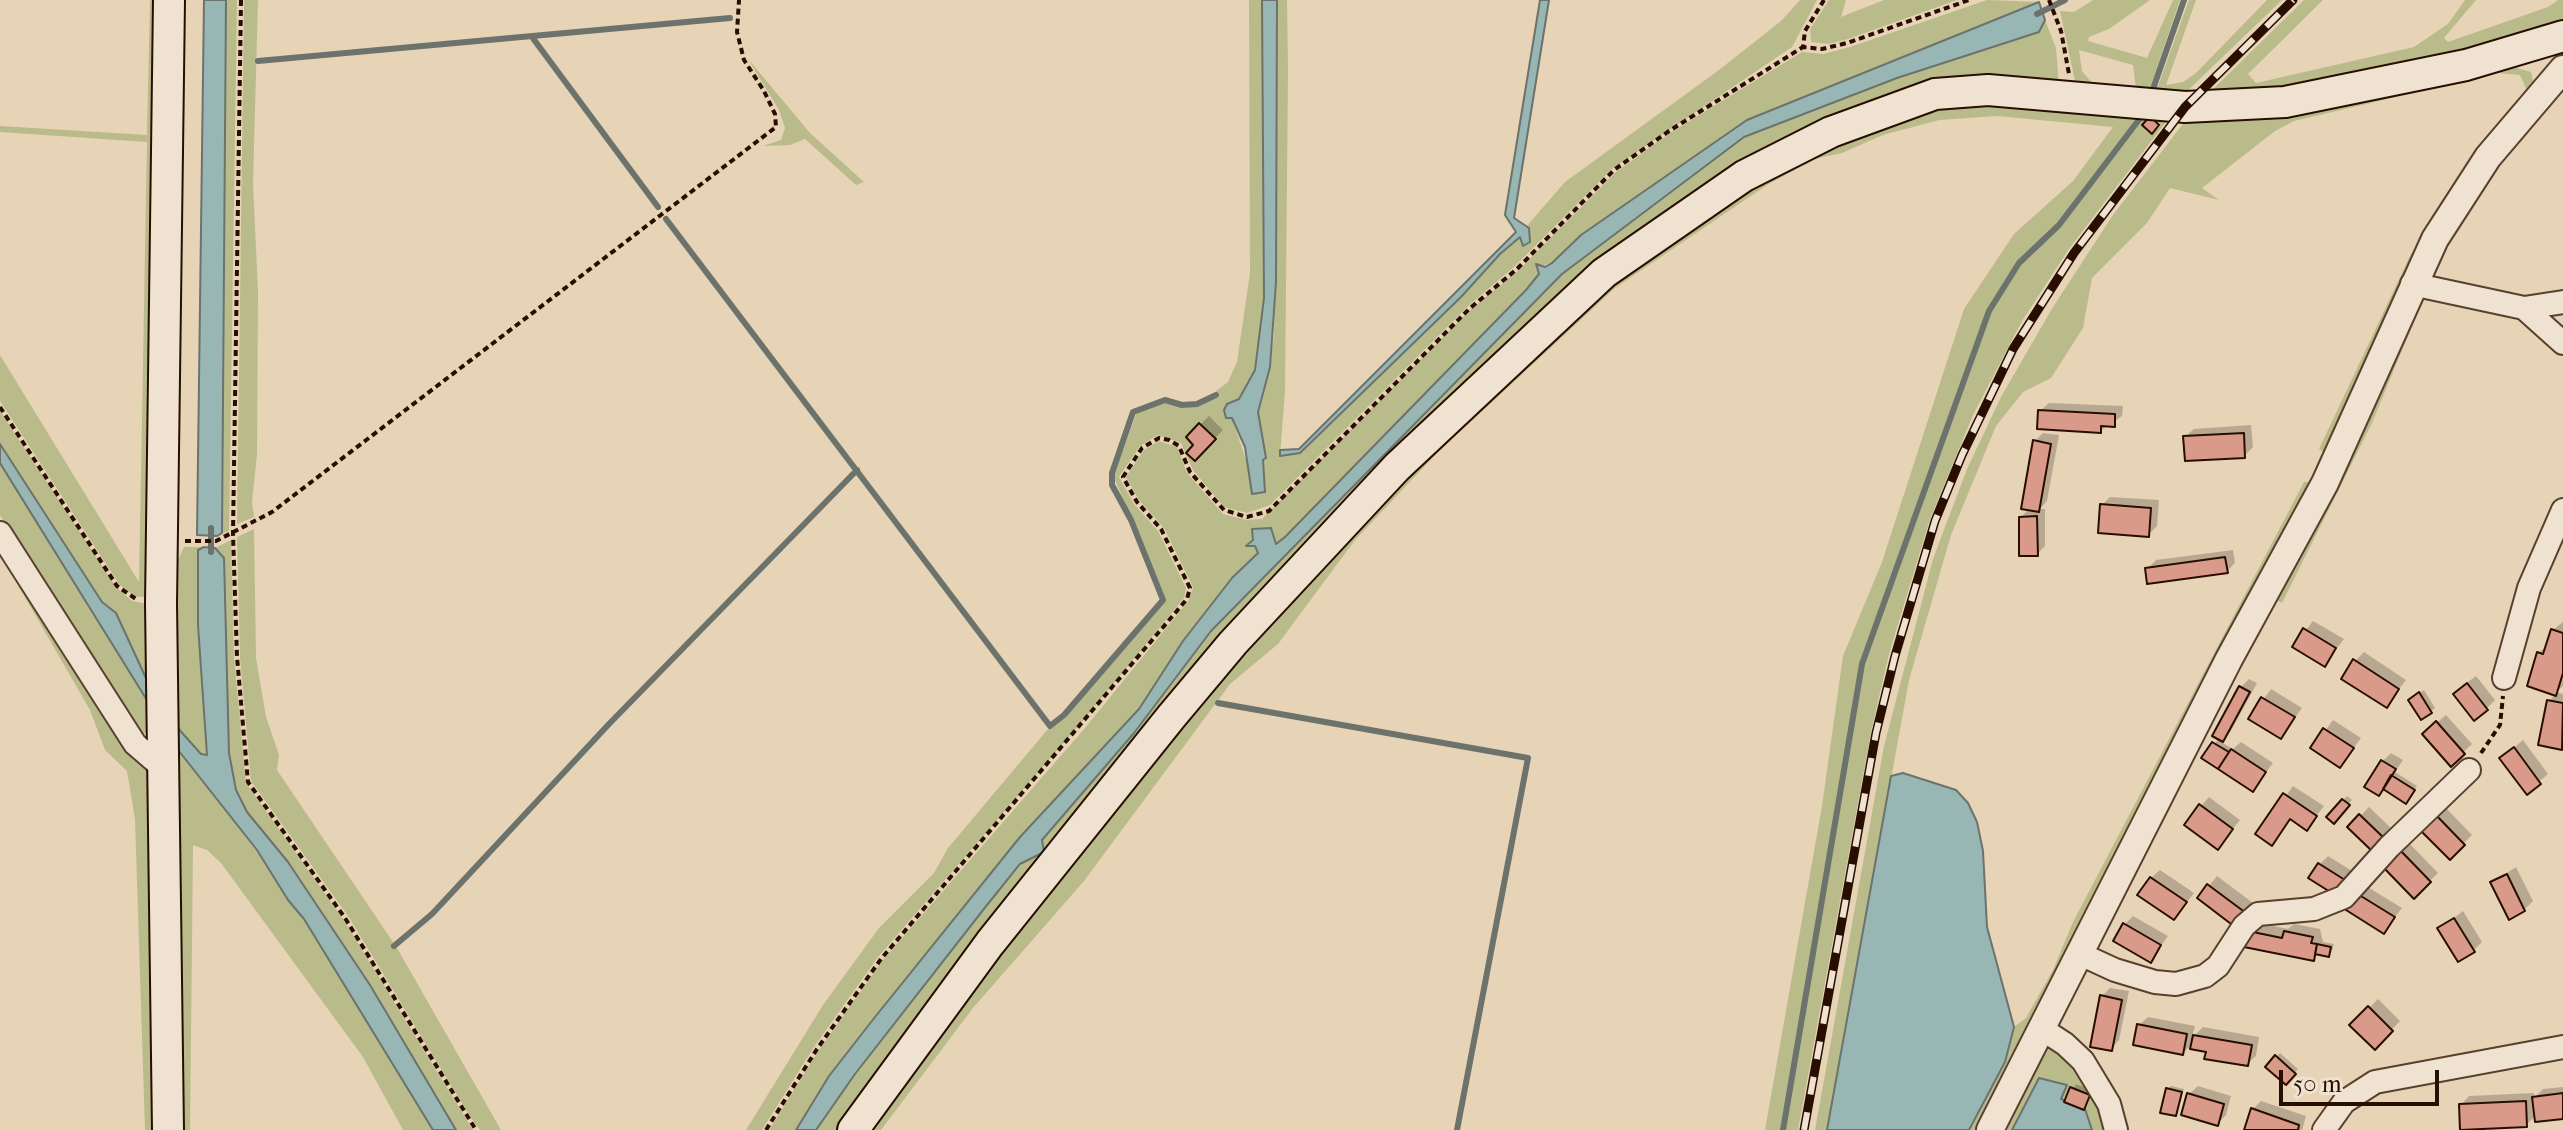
<!DOCTYPE html>
<style>
body{margin:0}
#map{position:relative;width:2563px;height:1130px;overflow:hidden;background:#e7d3b6;font-family:"IM FELL French Canon",serif}
canvas{display:block}
.scale{position:absolute;left:2279px;top:1070px;width:160px;height:36px;box-sizing:border-box;border:4px solid #280e00;border-top:0;padding-left:10px;font-size:24px;line-height:28px;white-space:nowrap;color:#280e00;-webkit-text-stroke:6px #efe2d0;paint-order:stroke}
</style>
<div id="map">
<canvas width="2563" height="1130"></canvas>
<div class="scale">50 m</div>
</div>
<script>
const context = document.querySelector('canvas').getContext('2d');
context.lineJoin = 'round';
function fill(path, color) {
  context.fillStyle = color;
  context.fill(path, 'evenodd');
}
function toPath(rows) {
  const path = new Path2D();
  for (const r of rows) {
    path.moveTo(r[0], r[1]);
    for (let i = 2; i < r.length; i += 2) path.lineTo(r[i], r[i + 1]);
  }
  return path;
}
function trace(path, color, width, dash) {
  context.strokeStyle = color;
  context.lineWidth = width;
  context.lineCap = dash ? 'butt' : 'round';
  context.setLineDash(dash || []);
  context.stroke(path);
}
const green = toPath([
 [150,0,161,0,153,598,134,596,119,584,0,401,0,355,139,582,147,142,0,132,0,126,147,135],
 [226,0,237,0,229,531,222,533],
 [244,0,258,0,253,183,258,292,257,454,252,502,254,517,237,524],
 [1249,0,1262,0,1264,298,1255,369,1239,399,1227,404,1249,469,1265,492,1263,460,1266,458,1258,412,1270,367,1274,335,1277,0,1287,0,1288,72,1285,391,1280,456,1301,453,1461,297,1500,254,1520,237,1527,236,1526,227,1565,182,1719,70,1781,21,1800,0,1817,0,1792,47,1613,168,1514,267,1467,307,1270,505,1247,513,1224,507,1193,470,1181,443,1158,435,1140,446,1119,477,1134,504,1158,531,1186,588,1184,598,1080,724,878,957,814,1047,762,1130,746,1130,823,1005,879,928,934,873,948,848,1048,729,1066,717,1166,600,1115,480,1115,472,1137,412,1165,403,1183,408,1200,406,1219,397,1215,392,1228,382,1237,362,1250,273],
 [1829,0,1846,0,1841,17,1884,0,1957,0,1848,39,1829,44,1811,42,1810,29],
 [1987,0,2039,2,1747,120,1581,235,1552,263,1536,267,1539,274,1526,290,1333,490,1276,545,1256,546,1258,553,1232,578,1183,641,1139,709,1020,837,829,1076,796,1130,769,1130,819,1050,883,960,1085,728,1189,600,1193,587,1164,528,1139,500,1126,477,1144,450,1159,441,1177,447,1187,473,1223,514,1247,520,1262,519,1470,310,1518,271,1616,172,1670,133,1802,52,1823,54,1850,47],
 [2093,0,2150,0,2109,29,2089,37,2088,41,2147,58,2173,0,2180,0,2151,85,2158,86,2189,0,2196,0,2166,85,2183,82,2196,73,2267,0,2282,0,2183,95,2088,89,2075,81,2060,11,2074,12],
 [2079,50,2133,65,2136,88,2092,83,2082,71],
 [2304,0,2323,0,2248,74,2256,83,2414,47,2448,24,2465,0,2476,0,2444,38,2448,42,2548,7,2558,0,2563,0,2563,26,2511,44,2301,89,2208,94],
 [2045,20,2056,48,2059,86,1839,116,1436,415,854,1105,837,1130,816,1130,855,1074,987,905,1134,733,1211,631,1562,274,1744,137,1897,78,2039,32],
 [748,59,810,133,864,182,856,185,805,139,790,145,763,146,781,140,785,128,779,110],
 [2510,66,2531,72,2534,85,2325,453,2319,449,2410,256,2467,164,2527,91,2520,75,2498,73,2294,121,2275,131,2202,188,2219,200,2170,188,2147,223,2092,278,2083,328,2051,378,2023,392,1996,426,1951,535,1909,680,1827,1130,1815,1130,1884,746,1933,559,1967,469,2001,397,2053,307,2113,215,2189,116],
 [1978,104,2091,110,2140,117,2059,224,2018,263,1988,311,1861,663,1782,1130,1765,1130,1822,806,1843,656,1882,562,1964,309,2014,234,2073,181,2113,127,1997,116,1939,120,1883,135,1842,153,1814,159,1767,185,1615,288,1438,452,1355,540,1278,644,1230,684,1084,881,973,1008,881,1130,863,1130,1157,752,1374,505,1653,247,1814,150,1942,107],
 [2172,114,2069,249,2022,321,1973,415,1930,519,1889,654,1871,732,1798,1130,1784,1130,1863,664,1974,351,1990,312,2020,264,2060,226,2143,116],
 [2424,297,2372,423,2282,603,2275,599,2416,303],
 [0,411,116,587,132,601,153,605,152,730,148,733,139,733,135,729,0,515,0,463,123,633,116,613,102,602,0,444],
 [2304,482,2312,482,2079,925,1980,1130,1969,1130,2005,1062,2014,1027,2026,1018,2053,970,2073,922],
 [254,529,256,658,266,717,279,755,277,770,397,948,501,1130,480,1130,469,1115,348,916,251,781,240,657,237,537],
 [0,539,149,765,156,1130,145,1130,135,819,127,771,105,750,90,710,0,554],
 [231,540,234,657,246,783,343,919,473,1130,456,1130,370,985,288,862,247,812,236,790,229,753,224,558,215,548],
 [184,547,204,547,198,550,198,625,207,756,201,754,176,726,177,562],
 [175,746,257,851,288,900,304,919,433,1130,403,1130,363,1057,221,863,207,850,193,845,190,1130,178,1130],
 [2049,1045,2080,1068,2110,1130,2092,1130,2085,1109,2061,1099,2040,1078,2012,1130,2003,1130]
]);
const water = toPath([
 [204,0,226,0,222,533,217,536,197,535,204,0],
 [1262,0,1277,0,1276,282,1270,367,1258,412,1266,458,1263,460,1265,492,1252,494,1245,447,1232,418,1226,418,1224,410,1227,404,1239,399,1255,370,1264,298,1262,0],
 [1540,0,1549,0,1514,218,1529,228,1530,242,1523,246,1520,237,1500,254,1461,297,1300,453,1280,456,1280,450,1299,449,1516,232,1505,215,1540,0],
 [2039,2,2045,20,2039,32,1897,78,1744,137,1562,274,1211,631,1134,733,1042,840,1044,852,1020,864,987,905,855,1074,816,1130,796,1130,829,1076,875,1017,1020,837,1139,709,1183,641,1232,578,1258,553,1255,546,1246,546,1253,540,1252,529,1271,528,1276,544,1285,537,1526,290,1539,274,1536,264,1545,267,1552,263,1581,235,1747,120,2039,2],
 [0,444,102,602,116,613,151,689,150,705,0,463,0,444],
 [204,547,215,548,224,558,229,753,236,790,247,812,288,862,370,985,456,1130,433,1130,304,919,288,900,257,850,175,746,176,726,201,754,207,755,198,625,198,550,204,547],
 [1903,773,1956,790,1968,803,1977,822,1983,851,1987,927,2014,1027,2005,1062,1969,1130,1827,1130,1891,776,1903,773],
 [2039,1078,2067,1085,2061,1099,2085,1109,2092,1130,2012,1130,2039,1078]
]);
const shadow = toPath([
 [2049,403,2123,406,2122,416,2100,431,2040,411],
 [1209,416,1223,430,1195,459,1196,445,1188,437],
 [2251,425,2253,447,2244,456,2185,437,2194,429],
 [2043,433,2059,435,2047,501,2040,509,2045,509,2045,546,2037,554,2021,517,2030,508,2035,441],
 [2110,497,2159,500,2157,526,2148,535,2102,505],
 [2233,550,2235,563,2227,571,2147,569,2156,560],
 [2313,621,2344,639,2324,665,2294,646],
 [2563,622,2563,686,2556,692,2563,694,2562,748,2549,701,2556,694,2539,653,2548,644,2553,630],
 [2364,652,2406,680,2386,706,2355,661],
 [2476,676,2495,700,2487,708,2464,685],
 [2249,679,2257,683,2231,731,2221,742,2233,749,2241,742,2273,763,2253,789,2204,758,2219,738,2241,687],
 [2271,689,2302,708,2281,737,2250,718],
 [2424,690,2435,708,2421,718,2414,696],
 [2446,715,2472,744,2451,764,2433,726],
 [2333,720,2361,738,2340,766,2313,748],
 [2523,740,2548,774,2527,792,2502,758],
 [2391,753,2403,760,2395,772,2417,786,2406,802,2383,761],
 [2293,786,2324,806,2307,828,2292,818,2272,843,2258,834],
 [2347,796,2352,800,2334,821,2329,817],
 [2209,797,2240,820,2218,847,2201,806],
 [2369,807,2392,829,2373,849,2350,827],
 [2445,807,2472,835,2450,857,2422,829],
 [2408,842,2438,873,2414,896,2385,866],
 [2328,856,2352,871,2343,884,2320,864],
 [2516,867,2533,901,2524,910,2493,882],
 [2160,870,2194,893,2174,918,2151,878],
 [2217,876,2253,903,2243,916,2200,897],
 [2366,886,2402,908,2384,931,2357,894],
 [2463,911,2482,942,2474,950,2440,929],
 [2133,916,2168,936,2150,961,2125,924],
 [2258,923,2288,929,2294,924,2320,929,2323,942,2334,944,2332,951,2329,955,2319,953,2313,959,2247,945],
 [2110,988,2129,991,2119,1040,2111,1049,2102,996],
 [2378,999,2400,1021,2375,1047,2352,1025],
 [2148,1017,2195,1026,2192,1038,2203,1027,2259,1037,2256,1056,2247,1064,2194,1042,2183,1053,2139,1025],
 [2280,1053,2298,1069,2286,1082,2268,1066],
 [2076,1084,2093,1091,2084,1108,2067,1100],
 [2171,1086,2184,1089,2175,1114,2168,1089],
 [2198,1086,2231,1096,2226,1115,2217,1124,2189,1094],
 [2563,1087,2563,1117,2536,1115,2526,1125,2461,1105,2469,1096,2534,1093,2534,1098,2543,1089],
 [2261,1101,2306,1116,2302,1130,2247,1130,2253,1109]
]);
const stream = toPath([
 [2037,14,2065,0],
 [532,37,658,207],
 [258,61,730,18],
 [2154,86,2184,0],
 [666,219,1050,726,1064,715,1163,600,1131,520,1112,485,1112,473,1133,412,1165,400,1182,405,1197,404,1216,395],
 [211,528,211,552],
 [1218,703,1528,758,1457,1130],
 [394,946,432,914,609,724,857,470],
 [1783,1130,1862,664,1989,311,2019,263,2059,225,2141,117]
]);
const building = toPath([
 [2150,116,2159,125,2152,134,2142,125,2150,116],
 [2038,410,2115,414,2115,427,2101,426,2101,433,2037,429,2038,410],
 [1199,423,1216,439,1195,461,1186,453,1193,445,1186,437,1199,423],
 [2244,433,2245,458,2185,461,2183,436,2244,433],
 [2033,440,2051,444,2039,512,2021,509,2033,440],
 [2100,504,2151,508,2149,537,2098,533,2100,504],
 [2037,516,2038,556,2019,556,2019,517,2037,516],
 [2225,557,2228,573,2147,584,2145,568,2225,557],
 [2303,628,2336,648,2325,667,2292,647,2303,628],
 [2551,629,2563,633,2563,673,2556,696,2527,686,2537,652,2543,654,2551,629],
 [2353,659,2399,689,2387,708,2341,679,2353,659],
 [2467,683,2488,710,2474,721,2453,694,2467,683],
 [2239,686,2250,692,2223,742,2212,736,2239,686],
 [2419,692,2432,713,2421,720,2408,700,2419,692],
 [2261,697,2295,717,2281,739,2248,719,2261,697],
 [2547,700,2563,703,2562,750,2538,745,2547,700],
 [2436,721,2465,754,2451,767,2422,734,2436,721],
 [2323,728,2354,748,2340,768,2310,748,2323,728],
 [2212,742,2229,752,2218,769,2201,758,2212,742],
 [2514,747,2541,784,2527,795,2499,758,2514,747],
 [2231,749,2266,772,2253,792,2218,769,2231,749],
 [2381,760,2396,769,2379,796,2364,787,2381,760],
 [2391,775,2415,790,2406,804,2383,789,2391,775],
 [2283,793,2317,816,2307,831,2290,819,2272,846,2255,834,2283,793],
 [2342,799,2350,805,2334,824,2326,817,2342,799],
 [2199,804,2233,829,2218,850,2184,825,2199,804],
 [2359,814,2385,839,2373,852,2347,827,2359,814],
 [2435,814,2465,845,2450,860,2419,829,2435,814],
 [2399,849,2431,882,2414,899,2382,866,2399,849],
 [2318,863,2345,880,2335,895,2308,878,2318,863],
 [2507,874,2525,911,2509,920,2490,882,2507,874],
 [2150,877,2187,902,2174,920,2137,895,2150,877],
 [2207,884,2246,913,2235,927,2197,898,2207,884],
 [2356,893,2395,917,2384,934,2346,910,2356,893],
 [2454,918,2475,952,2458,962,2437,928,2454,918],
 [2123,923,2161,945,2151,963,2113,941,2123,923],
 [2248,931,2282,938,2284,931,2313,937,2311,943,2317,944,2314,961,2244,947,2248,931],
 [2317,944,2331,947,2329,957,2315,954,2317,944],
 [2100,995,2122,1000,2112,1051,2090,1047,2100,995],
 [2368,1006,2393,1031,2375,1050,2349,1025,2368,1006],
 [2137,1024,2187,1034,2183,1055,2133,1045,2137,1024],
 [2193,1035,2252,1045,2248,1066,2204,1059,2206,1052,2190,1049,2193,1035],
 [2275,1055,2296,1074,2286,1085,2265,1067,2275,1055],
 [2070,1087,2090,1095,2084,1110,2064,1102,2070,1087],
 [2166,1088,2182,1092,2176,1116,2160,1113,2166,1088],
 [2187,1093,2224,1104,2218,1126,2181,1115,2187,1093],
 [2563,1093,2563,1119,2535,1122,2532,1097,2563,1093],
 [2526,1101,2527,1127,2460,1130,2459,1104,2526,1101],
 [2251,1108,2299,1125,2298,1130,2244,1130,2251,1108]
]);
const path = toPath([
 [241,0,233,534,237,657,248,782,345,918,476,1130],
 [1824,0,1805,31,1803,47,1822,49,1847,43,1969,0],
 [2049,0,2061,31,2069,74],
 [0,407,117,586,136,599],
 [185,541,216,541,272,512,776,127,775,114,764,91,744,60,737,32,739,0],
 [2481,753,2500,725,2503,696],
 [766,1130,817,1049,881,959,1187,599,1190,588,1161,529,1137,502,1123,477,1142,448,1159,438,1169,440,1179,446,1190,472,1224,510,1247,517,1269,511,1469,309,1517,269,1614,170,1669,131,1803,47]
]);
const minor = toPath([
 [2412,284,2524,308,2563,302],
 [2524,308,2563,343],
 [0,533,135,744,164,769],
 [2504,678,2529,588,2563,510],
 [2078,953,2115,970,2155,982,2176,984,2205,976,2218,966,2244,926,2258,914,2314,909,2344,897,2389,847,2469,770],
 [2042,1029,2065,1044,2083,1061,2109,1104,2116,1130],
 [2324,1130,2344,1102,2375,1082,2563,1047]
]);
const tertiary = toPath([
 [1990,1130,2229,659,2325,483,2435,239,2488,157,2563,69]
]);
const secondary = toPath([
 [168,1130,161,603,169,0],
 [853,1130,990,943,1171,717,1233,643,1397,467,1604,273,1744,176,1831,132,1935,94,1988,90,2185,107,2285,102,2466,65,2563,36]
]);
const rail = toPath([
 [1804,1130,1876,733,1895,656,1935,521,1962,455,2013,349,2074,253,2185,107,2293,0]
]);
fill(green, '#babb8a');
fill(water, '#98b7b4');
trace(water, '#6b736c', 2);
fill(shadow, '#0003');
trace(stream, '#6b736c', 6);
fill(building, '#d99a8a');
trace(building, '#280e00', 2);
trace(minor, '#583f2e', 26);
trace(tertiary, '#583f2e', 30);
trace(secondary, '#280e00', 34);
trace(path, '#280e00', 4, [6, 4]);
trace(minor, '#efe2d0', 22);
trace(tertiary, '#efe2d0', 26);
trace(secondary, '#efe2d0', 30);
trace(rail, '#280e00', 9);
trace(rail, '#efe2d0', 6, [18]);
</script>
